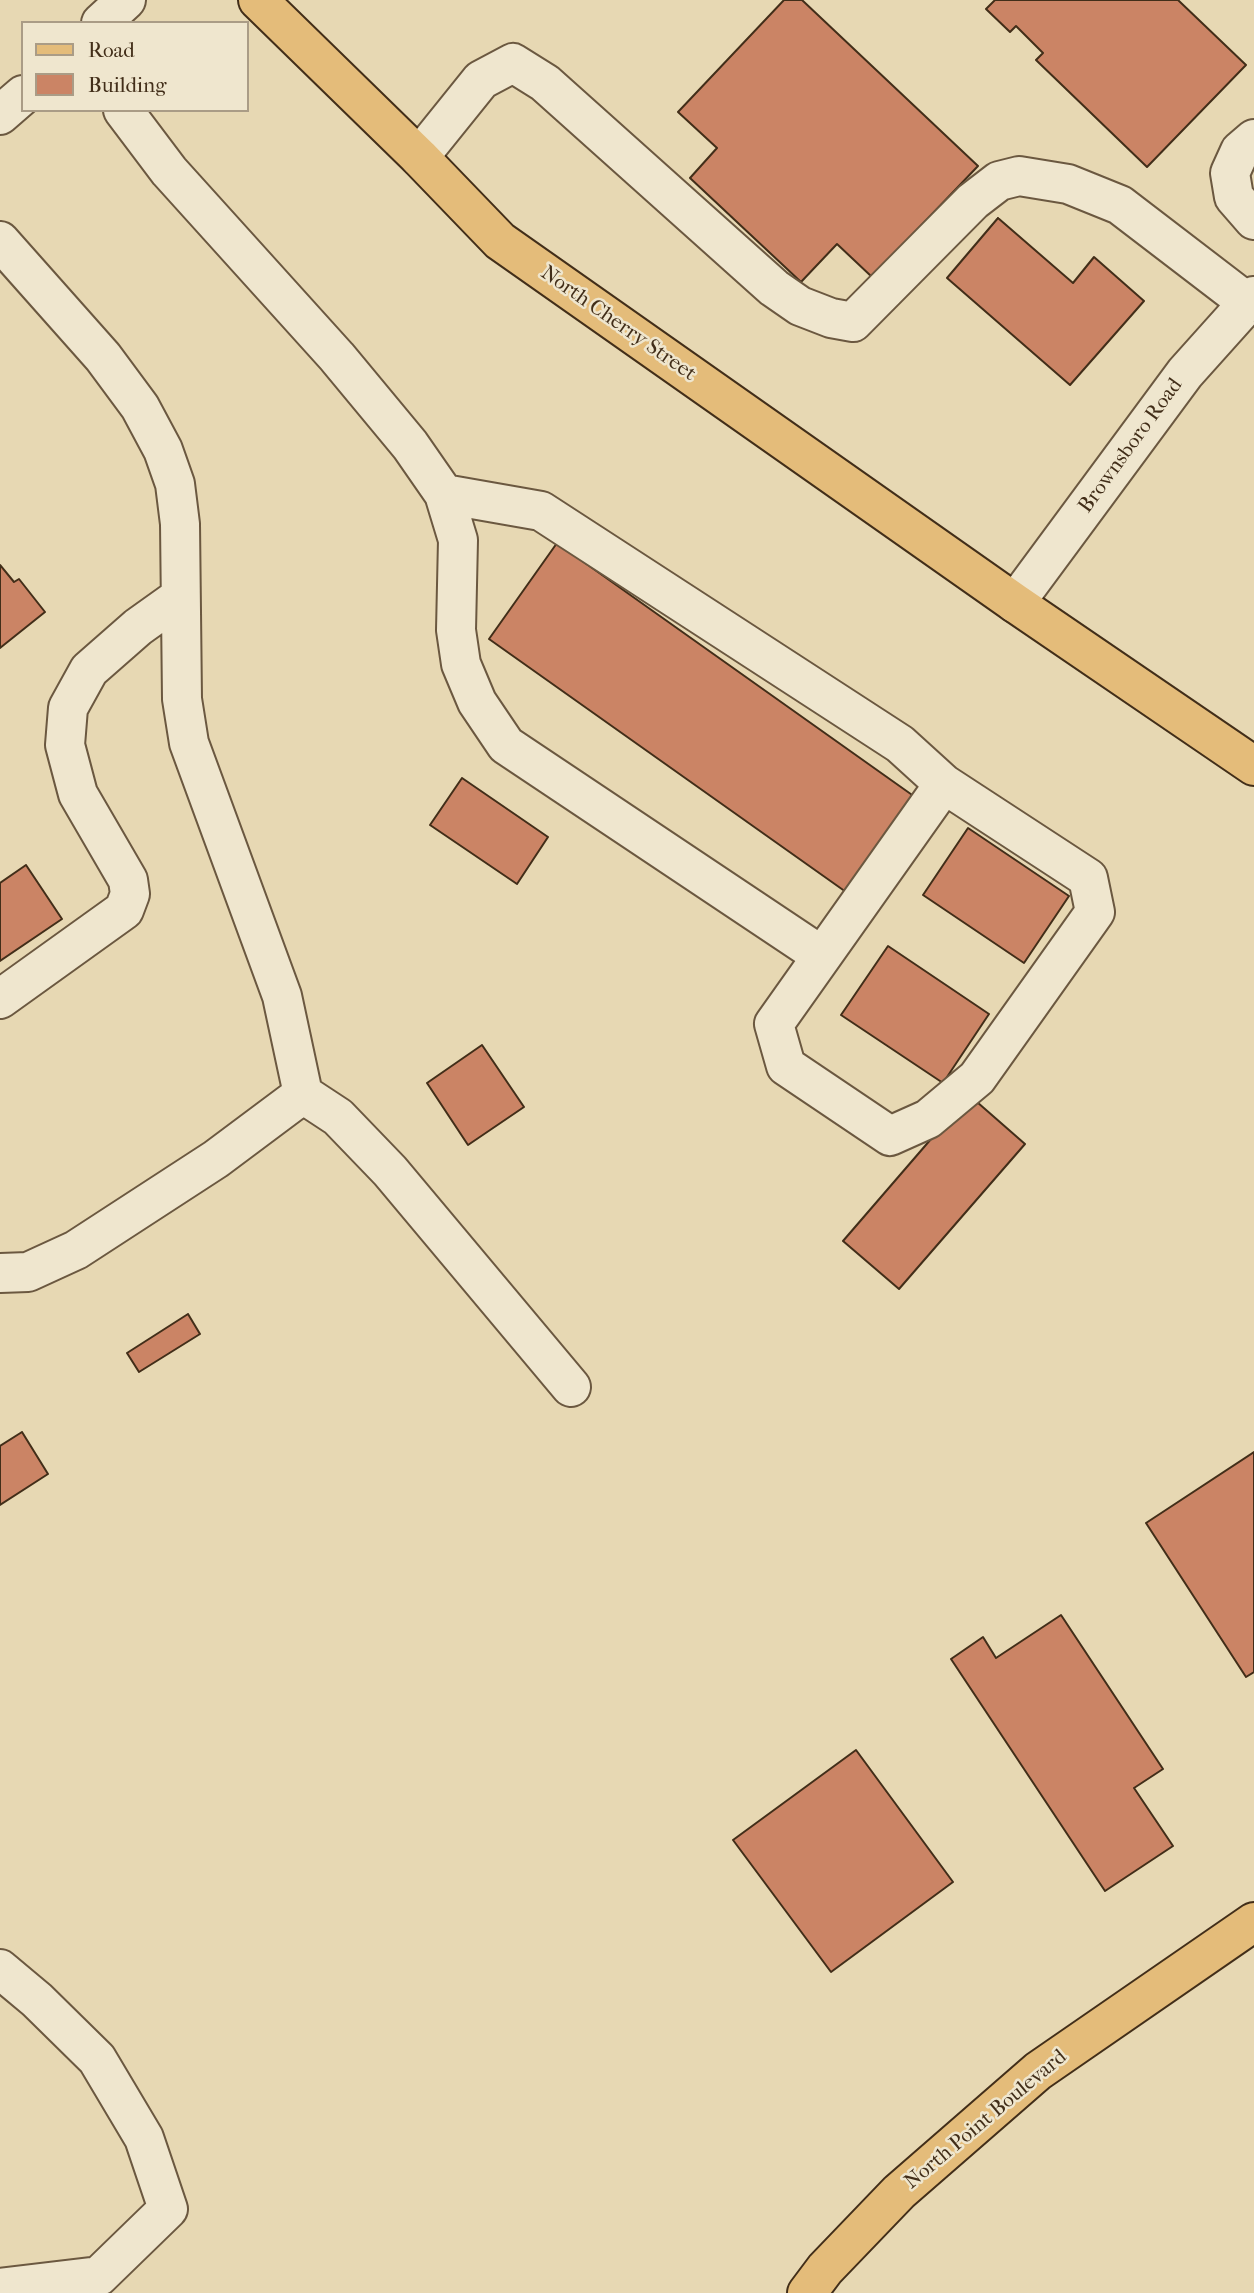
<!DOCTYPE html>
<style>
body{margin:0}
#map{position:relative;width:1254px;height:2293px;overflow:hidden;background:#e7d8b3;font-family:"IM FELL French Canon",serif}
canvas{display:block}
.legend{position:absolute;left:21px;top:21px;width:228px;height:91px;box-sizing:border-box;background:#efe6ce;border:2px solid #aa9c86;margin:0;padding:9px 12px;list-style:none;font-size:21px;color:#422e19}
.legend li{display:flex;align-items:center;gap:14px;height:35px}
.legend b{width:35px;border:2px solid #aa9c86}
</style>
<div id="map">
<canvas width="1254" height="2293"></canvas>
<ul class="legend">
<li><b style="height:9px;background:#e4bc7a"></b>Road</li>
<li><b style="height:19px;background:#cb8465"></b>Building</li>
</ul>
</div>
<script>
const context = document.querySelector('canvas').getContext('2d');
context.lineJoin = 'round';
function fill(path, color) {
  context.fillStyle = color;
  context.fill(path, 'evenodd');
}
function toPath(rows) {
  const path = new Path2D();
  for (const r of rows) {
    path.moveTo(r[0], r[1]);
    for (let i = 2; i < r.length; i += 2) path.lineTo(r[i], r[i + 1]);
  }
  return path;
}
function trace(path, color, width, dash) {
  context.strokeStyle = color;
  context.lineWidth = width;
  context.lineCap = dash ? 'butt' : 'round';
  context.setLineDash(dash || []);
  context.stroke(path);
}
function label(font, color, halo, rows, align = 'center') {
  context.font = font + ' "IM FELL French Canon",serif';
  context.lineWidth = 5;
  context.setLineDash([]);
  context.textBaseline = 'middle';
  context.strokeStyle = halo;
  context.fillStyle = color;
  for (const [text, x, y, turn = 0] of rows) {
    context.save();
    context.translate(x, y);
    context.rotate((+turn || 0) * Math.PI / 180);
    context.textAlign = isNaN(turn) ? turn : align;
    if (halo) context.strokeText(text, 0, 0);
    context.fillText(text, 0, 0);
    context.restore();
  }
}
const building = toPath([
 [784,0,802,0,978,166,872,277,837,244,801,282,690,178,717,148,678,112,784,0],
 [995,0,1178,0,1246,65,1147,167,1036,60,1043,53,1016,26,1010,32,986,9,995,0],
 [998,218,1073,283,1094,257,1144,301,1070,385,947,278,998,218],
 [557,543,915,797,846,892,489,639,557,543],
 [0,565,14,582,19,579,45,612,0,648,0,565],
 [462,778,548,837,517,884,430,825,462,778],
 [968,828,1069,896,1024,963,923,895,968,828],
 [26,865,62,919,0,961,0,883,26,865],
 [888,946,989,1014,943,1083,841,1015,888,946],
 [482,1045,524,1107,468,1145,427,1083,482,1045],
 [969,1095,1025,1144,899,1289,843,1241,969,1095],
 [188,1314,200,1334,139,1372,127,1353,188,1314],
 [22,1432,48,1474,0,1505,0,1446,22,1432],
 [1254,1452,1254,1672,1246,1677,1146,1523,1254,1452],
 [1061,1615,1163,1769,1134,1788,1173,1846,1105,1891,951,1659,983,1637,996,1658,1061,1615],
 [856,1750,953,1882,831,1972,733,1840,856,1750]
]);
const minor = toPath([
 [101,23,126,0],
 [123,110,169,171,337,357,410,445,444,494,458,540,456,630,461,664,477,702,506,745,822,956],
 [0,115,23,95],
 [1254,139,1240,151,1230,173,1234,197,1254,220],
 [419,157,481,80,513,63,545,83,774,288,800,306,831,318,853,322,973,201,999,181,1019,176,1068,184,1120,205,1248,303],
 [0,241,103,357,140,407,163,450,175,484,180,524,182,699,189,743,282,996,303,1094,216,1159,76,1250,28,1272,0,1273],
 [444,494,541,511,900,744,944,784],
 [1015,603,1185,373,1254,296],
 [944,784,1088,878,1095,912,977,1078,928,1119,890,1136,786,1066,774,1024,944,784],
 [0,999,124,910,130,894,128,880,78,794,65,745,68,708,89,670,138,627,180,597],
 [303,1094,338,1117,390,1171,571,1387],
 [0,1969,37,2000,97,2059,144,2138,168,2209,99,2276,0,2288]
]);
const major = toPath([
 [258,0,419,157,500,241,1015,603,1254,766],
 [807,2293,825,2269,899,2192,1038,2071,1254,1922]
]);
const streetNames = [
 ["North Cherry Street",618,324,35],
 ["Brownsboro Road",1131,446,-54],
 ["North Point Boulevard",986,2120,-40]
];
fill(building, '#cb8465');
trace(building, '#422e19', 2);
trace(minor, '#6b5840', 42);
trace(major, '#422e19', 42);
trace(minor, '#efe6ce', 38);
trace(major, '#e4bc7a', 38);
label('21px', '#422e19', '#efe6ce', streetNames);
</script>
